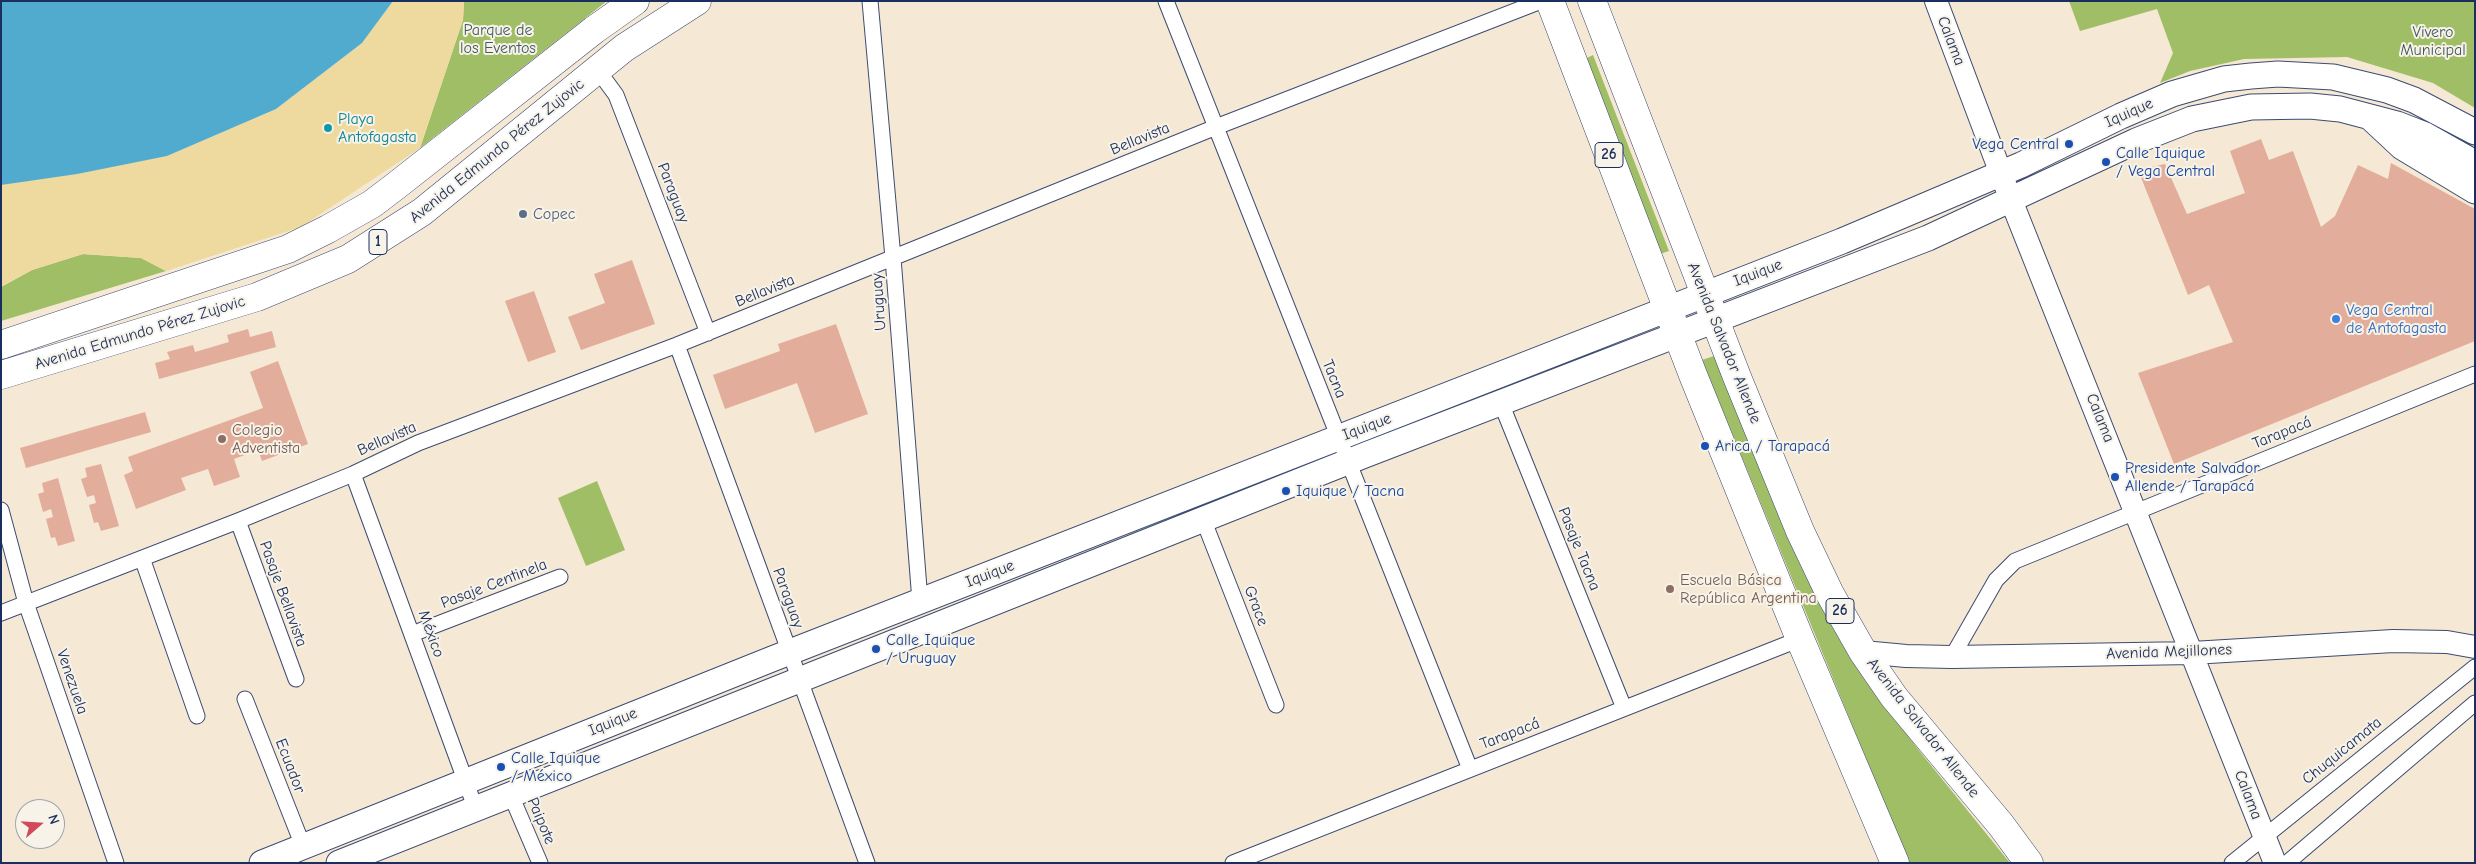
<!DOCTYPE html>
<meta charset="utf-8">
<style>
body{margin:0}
#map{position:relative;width:2476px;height:864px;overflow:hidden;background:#f5e8d4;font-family:"Comic Neue",sans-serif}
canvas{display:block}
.frame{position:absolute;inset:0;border:2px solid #1b2f5e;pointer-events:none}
.north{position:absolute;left:15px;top:799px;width:50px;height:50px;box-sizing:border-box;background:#f7f3e8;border:1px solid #9fa5b1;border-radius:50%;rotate:71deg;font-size:14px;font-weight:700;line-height:20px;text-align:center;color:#1b2f5e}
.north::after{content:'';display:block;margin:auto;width:18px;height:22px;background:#d1495b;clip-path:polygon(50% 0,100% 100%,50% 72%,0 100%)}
</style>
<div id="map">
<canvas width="2476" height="864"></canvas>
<div class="frame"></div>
<div class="north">N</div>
</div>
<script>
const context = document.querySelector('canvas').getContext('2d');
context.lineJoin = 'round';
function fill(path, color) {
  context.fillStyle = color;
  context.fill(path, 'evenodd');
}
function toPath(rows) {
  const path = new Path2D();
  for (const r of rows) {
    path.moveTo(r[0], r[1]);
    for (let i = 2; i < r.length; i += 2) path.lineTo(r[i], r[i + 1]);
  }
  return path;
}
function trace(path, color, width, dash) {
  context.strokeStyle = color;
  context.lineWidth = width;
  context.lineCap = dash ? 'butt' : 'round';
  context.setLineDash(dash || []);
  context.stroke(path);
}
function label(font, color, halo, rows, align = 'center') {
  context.font = font + ' "Comic Neue",sans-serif';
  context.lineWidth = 4;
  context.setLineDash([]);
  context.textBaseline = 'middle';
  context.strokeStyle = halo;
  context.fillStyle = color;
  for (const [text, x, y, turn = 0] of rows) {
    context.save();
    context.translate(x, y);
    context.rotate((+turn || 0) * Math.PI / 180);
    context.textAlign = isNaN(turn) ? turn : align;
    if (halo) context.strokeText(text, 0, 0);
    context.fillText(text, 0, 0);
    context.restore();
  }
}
const green = toPath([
 [464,1,607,1,420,148,463,20],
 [2069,1,2475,1,2475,108,2433,83,2347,57,2244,59,2190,71,2160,83,2173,53,2157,9,2080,31],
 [1593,55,1669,251,1660,254,1585,59],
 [83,254,141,258,166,271,1,321,1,287,32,270],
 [1714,356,1766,483,1824,612,1871,687,1921,753,2010,863,1909,863,1702,360],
 [597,481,625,550,586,566,558,498]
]);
const sand = toPath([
 [393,1,464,1,463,20,420,148,301,227,166,271,141,258,83,254,32,270,1,287,1,185,167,156,276,109,362,43]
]);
const water = toPath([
 [1,1,393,1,362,43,276,109,167,156,77,174,1,185]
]);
const building = toPath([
 [2261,139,2269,160,2293,151,2321,227,2335,216,2358,165,2388,179,2391,163,2475,209,2475,341,2174,464,2138,373,2233,342,2209,285,2188,295,2138,170,2165,164,2187,214,2245,193,2230,151],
 [632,260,655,324,581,350,568,317,605,303,594,274],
 [534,291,556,352,528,362,505,301],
 [836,324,868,414,815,433,797,383,725,409,713,375,780,351,778,344],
 [248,329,250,337,272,331,276,347,159,379,155,363,170,359,167,352,193,345,195,352,229,342,227,335],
 [278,361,308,444,262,461,258,450,234,459,240,477,214,486,208,469,181,478,186,490,136,509,124,475,133,471,128,457,263,408,250,372],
 [145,412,151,432,26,468,20,448],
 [101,464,119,526,101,531,98,522,94,523,89,505,96,503,94,495,87,497,81,479,87,477,85,468],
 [58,478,75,541,58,546,55,537,51,538,46,519,53,517,51,509,43,512,38,494,44,492,42,483]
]);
const street = toPath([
 [870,1,893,258,920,601],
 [1166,1,1470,769],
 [597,69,616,95,708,333],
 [677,345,867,863],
 [1501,403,1624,708],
 [353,474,475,807],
 [1,510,26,603,116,863],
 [1203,519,1276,705],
 [238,521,296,679],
 [142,558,197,716],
 [1,613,238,521,353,474,418,443,677,345,1216,127,1541,1],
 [412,634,560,577],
 [1952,657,1996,580,2015,561,2475,374],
 [245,699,303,846],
 [510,793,540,863],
 [1233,863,1800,639],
 [2232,863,2475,667],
 [2287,863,2475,703]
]);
const secondary = toPath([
 [1936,1,2011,200,2275,863],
 [1863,652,1906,656,1952,657,2192,653,2393,641,2447,642,2475,647]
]);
const primary = toPath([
 [2372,119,2402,147,2475,191],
 [262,863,772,659,1842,241,2021,165,2121,116,2172,94,2224,79,2251,76,2278,74,2333,77,2387,90,2414,100,2475,132],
 [339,863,1365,455,1928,238,2136,141,2192,119,2251,107,2310,106,2340,109,2397,124,2425,135,2475,163]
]);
const highway = toPath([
 [1550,1,1693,375,1800,639,1895,863],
 [1592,1,1737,377,1800,531,1830,594,1863,652,1894,697,2001,825,2029,863],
 [1,345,288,249,328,229,372,204,397,185,594,30,635,1],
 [1,375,257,297,348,259,422,212,624,48,697,1]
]);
const markers = [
 [328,128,5,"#0f9aa8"],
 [2069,144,5,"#1a4fb4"],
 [2106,162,5,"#1a4fb4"],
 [523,214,5,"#5c6f8a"],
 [2336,319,5,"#3f7fe0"],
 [222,439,5,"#8d6e63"],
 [1705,446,5,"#1a4fb4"],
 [2115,477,5,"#1a4fb4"],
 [1286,491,5,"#1a4fb4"],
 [1670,589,5,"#8d6e63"],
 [876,649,5,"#1a4fb4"],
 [501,767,5,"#1a4fb4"]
];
const shields = [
 [1609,155,28],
 [378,242,18],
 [1840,611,28]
];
const shieldNames = [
 ["26",1609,155],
 ["1",378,242],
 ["26",1840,611]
];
const parkNames = [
 ["Parque de",498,30],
 ["los Eventos",498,48],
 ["Vivero",2433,32],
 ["Municipal",2433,50]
];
const streetNames = [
 ["Calama",1951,41,69],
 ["Iquique",2129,113,-24],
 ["Bellavista",1140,139,-22],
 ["Avenida Edmundo Pérez Zujovic",497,151,-39],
 ["Paraguay",673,193,69],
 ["Iquique",1758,273,-21],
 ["Bellavista",765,291,-22],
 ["Uruguay",879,302,-94],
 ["Avenida Edmundo Pérez Zujovic",140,333,-17],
 ["Avenida Salvador Allende",1724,343,68],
 ["Tacna",1334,379,68],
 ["Calama",2100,418,68],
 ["Iquique",1367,427,-21],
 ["Tarapacá",2282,433,-22],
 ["Bellavista",387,439,-24],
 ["Pasaje Tacna",1579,549,68],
 ["Iquique",990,574,-21],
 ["Pasaje Centinela",494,584,-21],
 ["Pasaje Bellavista",283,594,70],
 ["Paraguay",788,598,70],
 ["Grace",1256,606,69],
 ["México",431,634,70],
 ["Avenida Mejillones",2169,652,-2],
 ["Venezuela",72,682,71],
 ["Iquique",613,722,-22],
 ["Avenida Salvador Allende",1923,728,52],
 ["Tarapacá",1510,734,-21],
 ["Chuquicamata",2342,751,-39],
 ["Ecuador",290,766,69],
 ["Calama",2248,795,69],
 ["Paipote",541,821,67]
];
const cultureNames = [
 ["Playa",338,119],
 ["Antofagasta",338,137]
];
const transitNames = [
 ["Vega Central",2059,144,"right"],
 ["Calle Iquique",2116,153],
 ["/ Vega Central",2116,171],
 ["Arica / Tarapacá",1715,446],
 ["Presidente Salvador",2125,468],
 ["Allende / Tarapacá",2125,486],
 ["Iquique / Tacna",1296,491],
 ["Calle Iquique",886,640],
 ["/ Uruguay",886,658],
 ["Calle Iquique",511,758],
 ["/ México",511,776]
];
const serviceNames = [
 ["Copec",533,214]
];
const shopNames = [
 ["Vega Central",2346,310],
 ["de Antofagasta",2346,328]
];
const educationNames = [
 ["Colegio",232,430],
 ["Adventista",232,448],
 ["Escuela Básica",1680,580],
 ["República Argentina",1680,598]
];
fill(green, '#a0be66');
fill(sand, '#eeda9e');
fill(water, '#51abce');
fill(building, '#e3ad9c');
trace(street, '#3c4b70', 17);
trace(secondary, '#3c4b70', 24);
trace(primary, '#3c4b70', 27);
trace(highway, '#3c4b70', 29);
trace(street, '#fff', 15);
trace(secondary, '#fff', 22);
trace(primary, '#fff', 25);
trace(highway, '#fff', 28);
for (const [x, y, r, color] of markers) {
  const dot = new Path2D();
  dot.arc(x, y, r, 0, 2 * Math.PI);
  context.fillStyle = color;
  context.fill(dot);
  trace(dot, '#f7f3e8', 2);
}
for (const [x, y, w] of shields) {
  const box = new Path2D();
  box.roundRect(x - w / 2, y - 12.5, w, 25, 4);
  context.fillStyle = '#f7f3e8';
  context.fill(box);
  trace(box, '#1b2f5e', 1);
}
label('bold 15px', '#1b2f5e', null, shieldNames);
label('16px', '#435a60', '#f7f3e8', parkNames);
label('16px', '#1b2f5e', '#f7f3e8', streetNames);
label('16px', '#0d838f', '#f7f3e8', cultureNames, 'left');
label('16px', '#164399', '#f7f3e8', transitNames, 'left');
label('16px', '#4e5e75', '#f7f3e8', serviceNames, 'left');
label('16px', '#366cbe', '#f7f3e8', shopNames, 'left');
label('16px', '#785e54', '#f7f3e8', educationNames, 'left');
</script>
